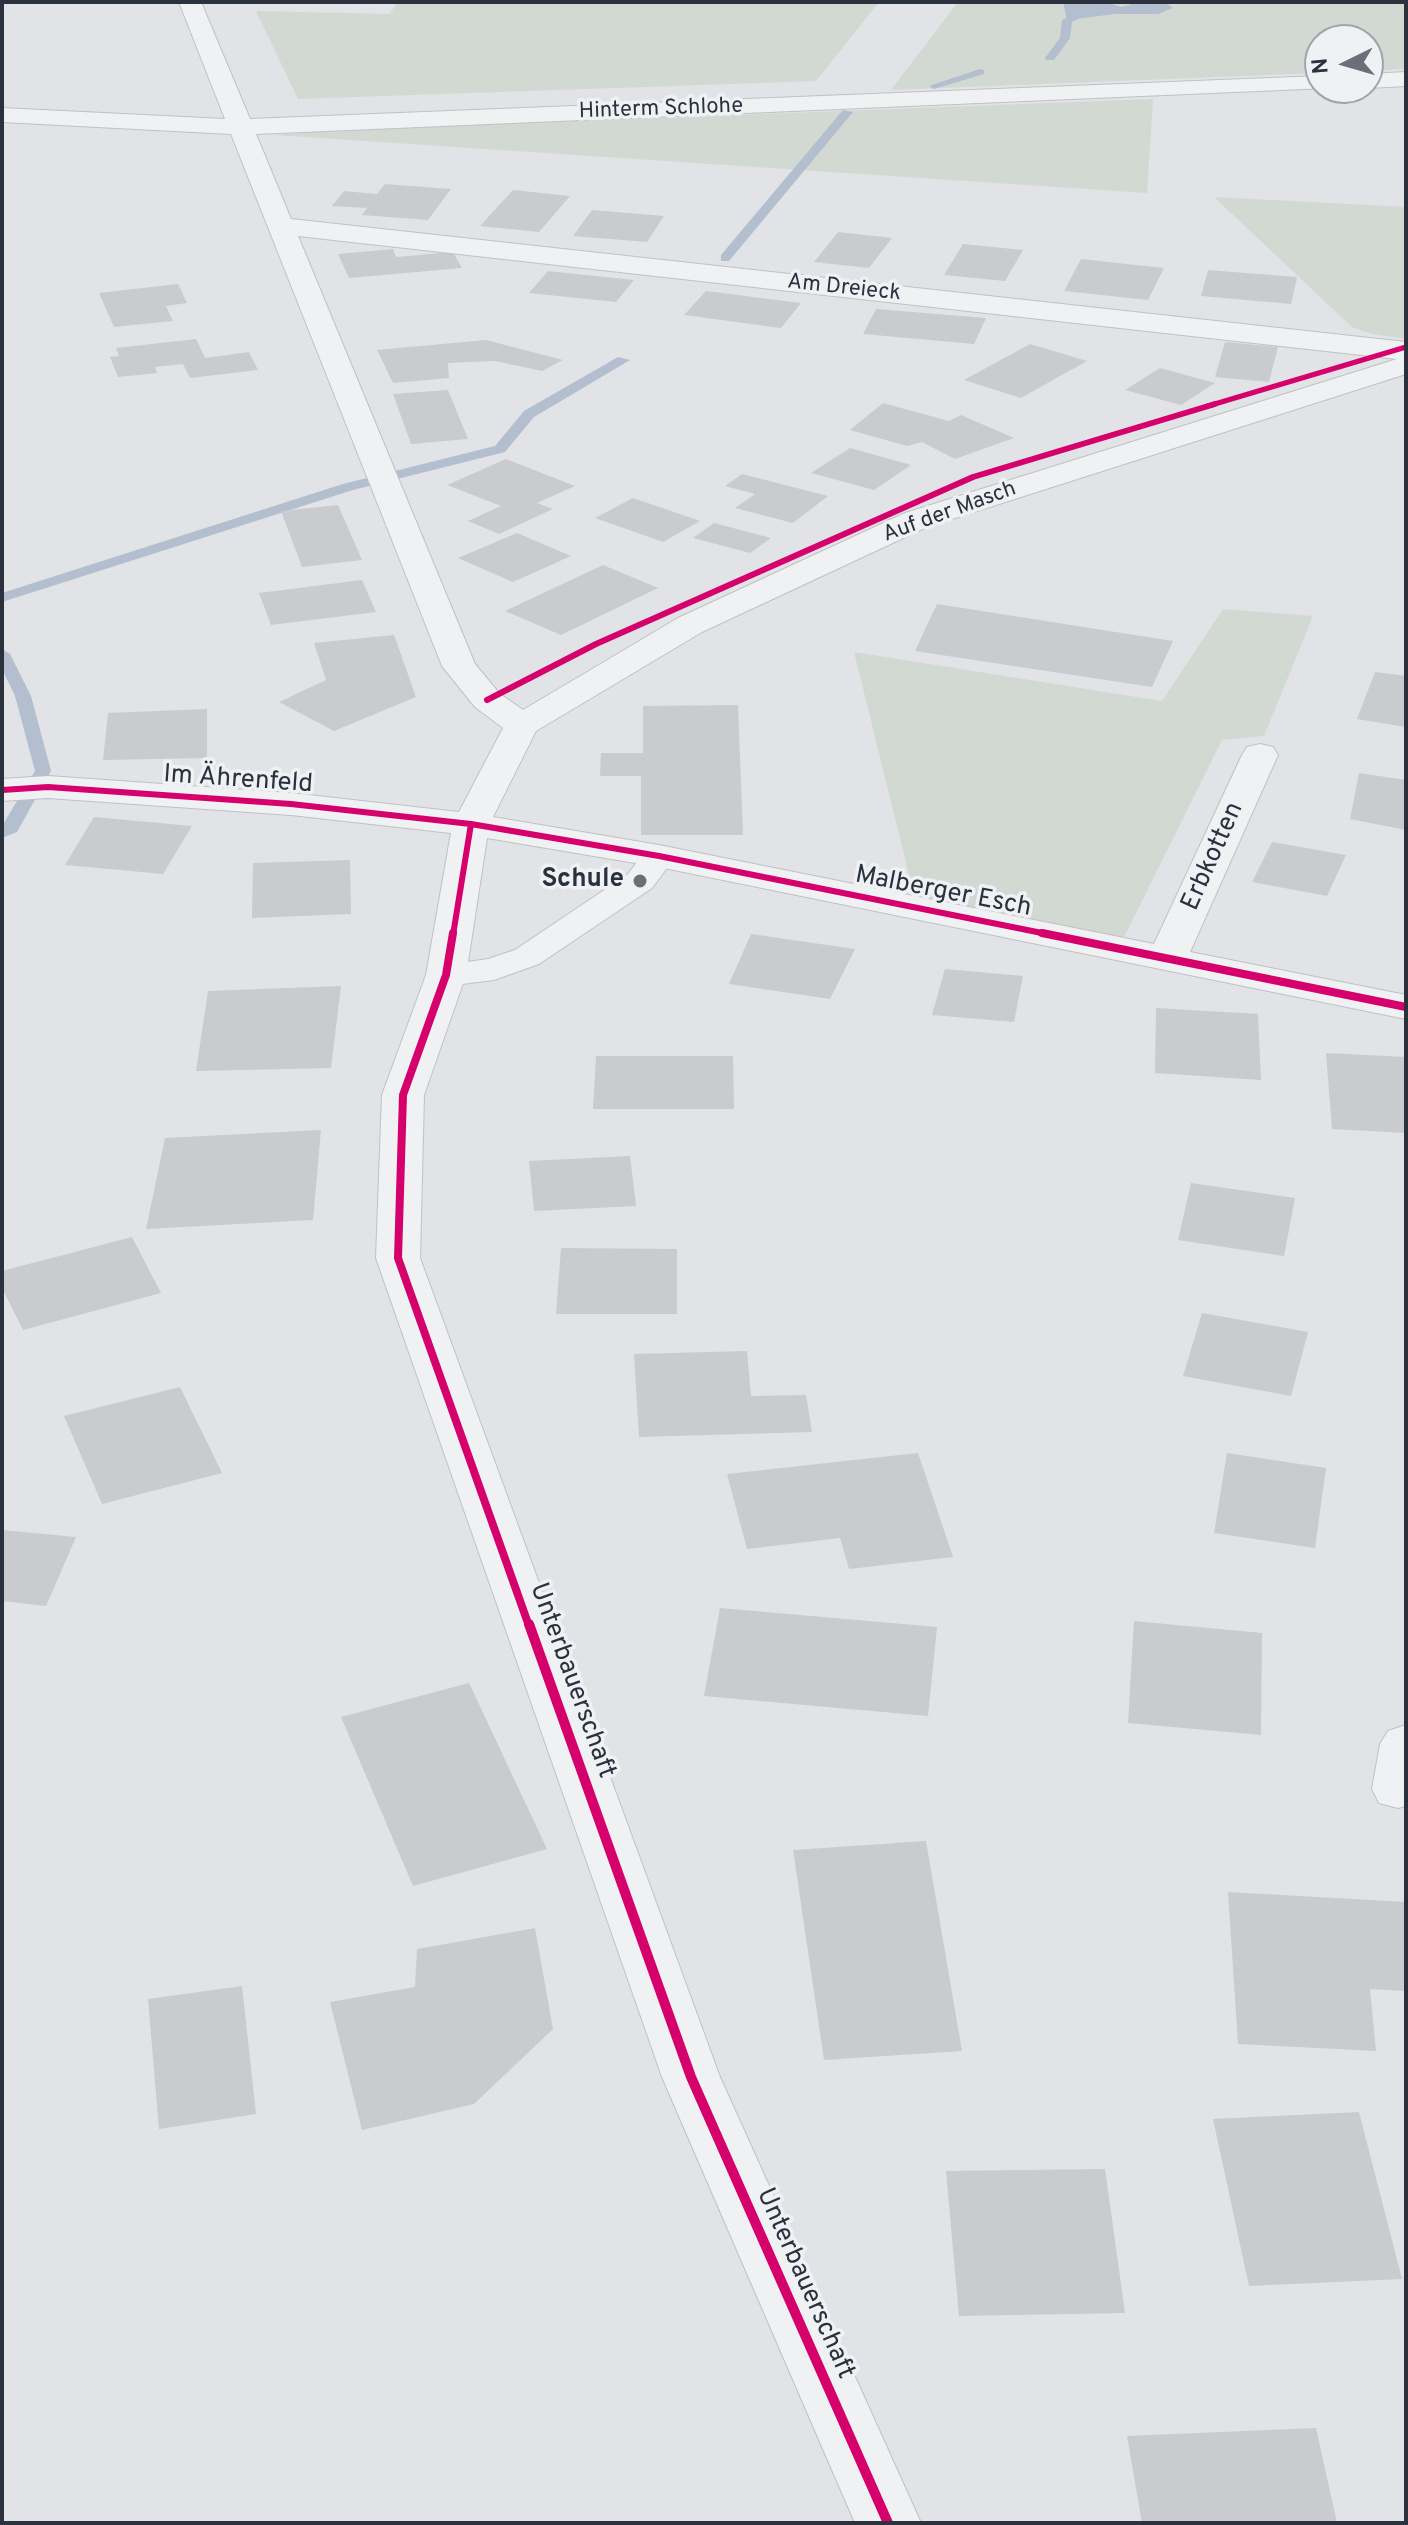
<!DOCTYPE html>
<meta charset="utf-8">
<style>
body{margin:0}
#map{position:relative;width:1408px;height:2525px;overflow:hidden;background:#e1e3e6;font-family:Overpass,sans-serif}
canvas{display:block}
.frame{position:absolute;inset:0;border:4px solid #2b313d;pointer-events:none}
.north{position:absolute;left:1304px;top:24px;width:80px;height:80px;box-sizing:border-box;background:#eff2f5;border:2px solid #a1a5ab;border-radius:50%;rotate:265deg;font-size:22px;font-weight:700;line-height:32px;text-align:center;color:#2b313d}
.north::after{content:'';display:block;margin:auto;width:28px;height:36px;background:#6b6f78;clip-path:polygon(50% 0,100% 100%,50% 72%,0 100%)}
</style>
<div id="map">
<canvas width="1408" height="2525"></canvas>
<div class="frame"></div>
<div class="north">N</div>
</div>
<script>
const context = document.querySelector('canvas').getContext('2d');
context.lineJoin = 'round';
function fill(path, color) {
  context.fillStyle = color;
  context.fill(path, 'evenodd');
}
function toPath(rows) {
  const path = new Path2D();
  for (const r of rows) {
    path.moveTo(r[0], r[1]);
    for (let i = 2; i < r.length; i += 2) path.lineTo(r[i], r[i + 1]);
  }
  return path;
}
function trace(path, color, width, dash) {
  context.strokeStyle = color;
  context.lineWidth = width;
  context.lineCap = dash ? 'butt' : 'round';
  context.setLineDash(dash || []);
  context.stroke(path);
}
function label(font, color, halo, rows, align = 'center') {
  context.font = font + ' Overpass,sans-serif';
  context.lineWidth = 7;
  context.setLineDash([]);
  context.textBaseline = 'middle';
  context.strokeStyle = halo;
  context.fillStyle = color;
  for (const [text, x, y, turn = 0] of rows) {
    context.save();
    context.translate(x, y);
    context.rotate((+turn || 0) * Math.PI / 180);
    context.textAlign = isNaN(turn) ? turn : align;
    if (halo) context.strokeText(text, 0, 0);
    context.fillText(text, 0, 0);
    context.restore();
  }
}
const green = toPath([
 [397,2,879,2,816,81,298,99,256,11,390,14],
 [958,2,1406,2,1406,69,1368,71,1368,40,1320,40,1320,73,891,90],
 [1153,99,1147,193,274,135,342,130],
 [1214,197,1406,207,1406,339,1372,334,1352,327],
 [1223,609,1313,616,1264,736,1222,740,1122,941,914,895,854,652,1162,701]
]);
const water = toPath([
 [1063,2,1106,2,1121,7,1130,5,1131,2,1165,2,1173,8,1158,14,1115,14,1067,20]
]);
const stream = toPath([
 [1086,2,1096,2,1096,11,1072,22,1070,38,1054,60,1046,60,1045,58,1060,38,1062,20,1086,9,1086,2],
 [980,69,984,70,984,74,934,89,929,86,980,69],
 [843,110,853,112,729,261,721,261,721,255,843,110],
 [618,357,630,360,534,417,505,452,353,490,2,602,2,593,343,484,495,446,524,411,618,357],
 [2,649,10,654,31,696,51,771,17,832,2,838,2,826,35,771,15,696,2,669,2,649]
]);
const building = toPath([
 [385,184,451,189,428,220,362,215,367,208,332,206,344,191,377,194],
 [513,190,570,196,539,232,480,226],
 [592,210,664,216,647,242,573,236],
 [838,232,892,238,869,268,814,262],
 [963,244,1023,250,1005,281,944,275],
 [393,249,396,257,453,252,462,268,349,278,338,254],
 [1081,259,1164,268,1148,300,1064,291],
 [1208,270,1297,277,1291,304,1201,296],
 [548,271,634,280,616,302,529,293],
 [178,284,187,303,166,306,173,321,114,327,99,293],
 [706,291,801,303,781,328,684,315],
 [876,309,986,318,974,344,863,334],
 [196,339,205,358,249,352,258,370,190,378,183,364,155,367,157,373,118,377,110,357,119,356,116,348],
 [486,340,563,360,542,371,495,361,448,363,449,378,393,383,377,350],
 [1225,342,1278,347,1269,382,1215,377],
 [1030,344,1087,361,1021,398,964,380],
 [1160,368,1215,383,1181,405,1125,390],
 [448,390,468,439,411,444,393,394],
 [883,403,949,421,961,415,1014,438,955,459,922,442,907,446,850,430],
 [850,448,911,465,874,490,811,473],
 [506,459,575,486,537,503,553,509,499,534,468,521,501,506,447,485],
 [742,474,828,496,793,523,735,508,755,494,725,486],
 [633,498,700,521,663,542,595,518],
 [338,505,362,560,302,567,281,511],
 [714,523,771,538,750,553,693,538],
 [517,533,571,556,513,582,458,558],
 [603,565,658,588,561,635,505,611],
 [362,580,376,612,271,625,259,593],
 [937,604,1173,641,1152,687,915,651],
 [394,635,416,697,334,731,279,702,326,680,314,643],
 [1375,672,1406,676,1406,727,1357,719],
 [738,705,743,835,641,835,641,776,600,776,601,753,643,753,643,706],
 [207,709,207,758,103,760,108,713],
 [1359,773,1406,780,1406,830,1350,819],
 [94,817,192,826,163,874,65,865],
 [1272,842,1346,855,1327,896,1252,882],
 [350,860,351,914,252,918,253,863],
 [751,934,855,949,830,999,729,984],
 [945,969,1023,976,1014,1022,932,1015],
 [341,986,331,1068,196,1071,208,991],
 [1156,1008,1258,1014,1261,1080,1155,1073],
 [1326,1053,1406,1057,1406,1133,1332,1129],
 [596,1056,733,1056,734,1109,593,1109],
 [321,1130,313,1220,146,1229,165,1138],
 [630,1156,636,1206,534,1211,529,1161],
 [1191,1183,1295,1198,1284,1256,1178,1240],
 [132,1237,161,1293,23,1330,2,1288,2,1271],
 [561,1248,677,1249,677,1314,556,1314],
 [1202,1313,1308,1332,1291,1396,1183,1376],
 [747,1351,751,1396,806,1395,812,1432,639,1437,634,1354],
 [180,1387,222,1473,102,1504,64,1416],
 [918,1453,953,1557,849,1569,840,1538,747,1549,727,1474],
 [1227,1453,1326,1468,1315,1548,1214,1533],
 [2,1530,76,1537,46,1606,2,1601],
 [720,1608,937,1627,928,1716,704,1696],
 [1134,1621,1262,1633,1261,1735,1128,1723],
 [469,1683,547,1849,413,1886,341,1717],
 [926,1841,962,2051,824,2060,793,1850],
 [1228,1892,1406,1902,1406,1991,1370,1989,1376,2051,1238,2044],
 [535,1928,553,2029,474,2104,362,2130,330,2002,415,1987,417,1949],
 [242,1986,256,2114,159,2129,148,1999],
 [1359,2112,1402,2279,1249,2286,1213,2119],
 [1105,2169,1125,2313,959,2316,946,2171],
 [1316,2428,1337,2523,1142,2523,1127,2436]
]);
const lane = toPath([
 [659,846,671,849,676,856,652,888,539,964,494,980,446,986,433,983,428,975,433,967,488,959,515,950,628,874,647,849,659,846]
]);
const street = toPath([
 [179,2,201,2,250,119,1320,76,1320,88,1328,88,256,134,291,219,1406,342,1406,374,927,527,702,632,536,731,493,817,659,845,1154,944,1242,755,1247,747,1260,744,1273,747,1278,755,1190,952,1406,995,1406,1019,659,867,487,838,466,975,424,1095,420,1258,720,2077,921,2523,855,2523,662,2077,376,1258,382,1095,426,975,451,833,291,815,48,798,2,801,2,779,48,776,291,793,459,812,503,728,475,707,442,666,231,134,2,122,2,108,225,119,179,2],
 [298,236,1397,359,905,513,678,618,523,710,499,693,475,664,298,236],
 [1406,72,1406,86,1368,88,1367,88,1368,74,1406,72],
 [1406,1725,1406,1806,1398,1808,1379,1803,1372,1789,1380,1744,1388,1731,1406,1725]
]);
const cyclewayFar3 = toPath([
 [1208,406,1406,347]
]);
const cyclewayFar2 = toPath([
 [487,700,596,644,973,477,1215,404],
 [2,790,48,787,291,804,471,824,659,856,1052,935],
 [453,935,471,824]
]);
const cyclewayFar1 = toPath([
 [453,933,446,975,403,1095,398,1258,529,1626],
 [1042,933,1406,1007]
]);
const cycleway = toPath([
 [529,1624,691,2077,888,2523]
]);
const markers = [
 [640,881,8,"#6b6f78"]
];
const farStreetnames = [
 ["Hinterm Schlohe",661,110,-2],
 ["Am Dreieck",844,289,6],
 ["Auf der Masch",950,513,-20]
];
const streetNames = [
 ["Im Ährenfeld",238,781,4],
 ["Erbkotten",1214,857,-66],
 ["Malberger Esch",943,893,11],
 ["Unterbauerschaft",571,1681,70],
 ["Unterbauerschaft",804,2284,66]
];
const poiNames = [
 ["Schule",624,881]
];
fill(green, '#d2d9d2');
fill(water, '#b3bfce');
fill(stream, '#b3bfce');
fill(building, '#cacbce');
trace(lane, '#c0c1c4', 2);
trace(street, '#c0c1c4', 2);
fill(lane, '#f0f1f3');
fill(street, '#f0f1f3');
trace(cyclewayFar3, '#d6006c', 5);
trace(cyclewayFar2, '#d6006c', 6);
trace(cyclewayFar1, '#d6006c', 8);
trace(cycleway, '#d6006c', 10);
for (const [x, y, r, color] of markers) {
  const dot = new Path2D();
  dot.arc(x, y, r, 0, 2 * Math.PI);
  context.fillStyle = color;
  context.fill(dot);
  trace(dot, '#eff2f5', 3);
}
label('22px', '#2b313d', '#eff2f5', farStreetnames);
label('26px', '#2b313d', '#eff2f5', streetNames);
label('bold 26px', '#2b313d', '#eff2f5', poiNames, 'right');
</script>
